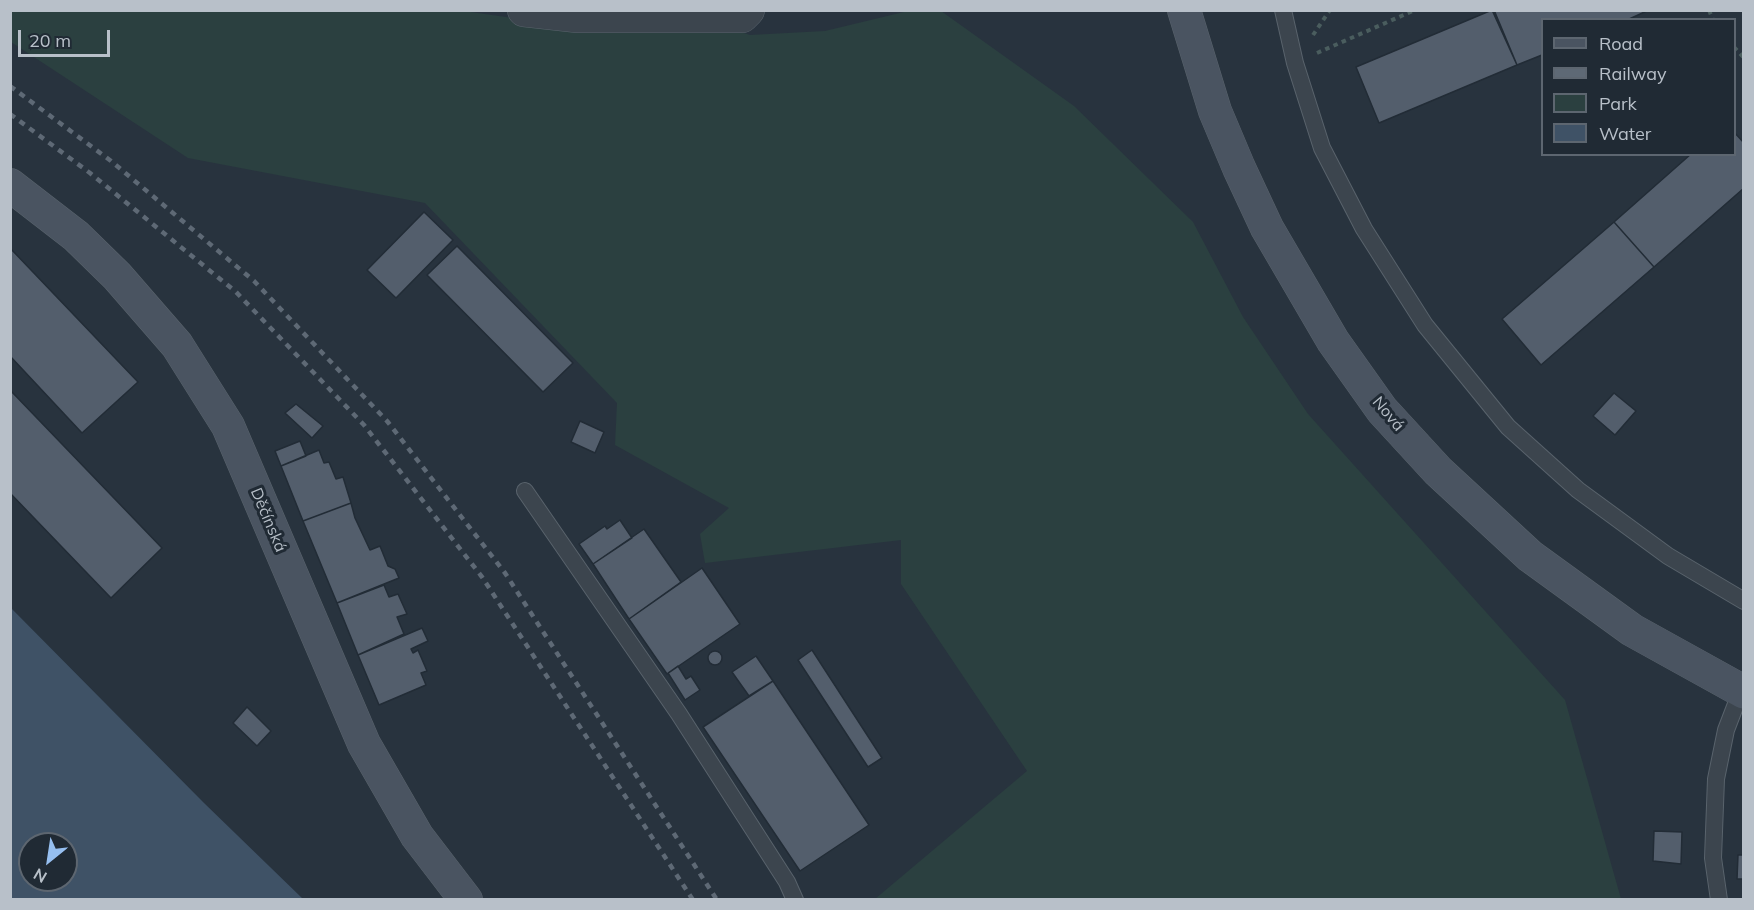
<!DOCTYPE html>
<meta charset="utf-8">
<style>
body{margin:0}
#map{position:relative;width:1754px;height:910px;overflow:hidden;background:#28333e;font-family:Mulish,sans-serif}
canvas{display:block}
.frame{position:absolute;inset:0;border:12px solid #b8c0c9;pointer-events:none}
.legend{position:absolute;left:1541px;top:18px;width:195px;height:138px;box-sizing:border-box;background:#202a34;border:2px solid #5d6670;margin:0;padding:8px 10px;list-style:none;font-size:18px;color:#b8c0c9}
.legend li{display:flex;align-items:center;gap:12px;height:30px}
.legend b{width:30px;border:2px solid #5d6670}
.north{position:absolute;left:18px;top:832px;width:60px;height:60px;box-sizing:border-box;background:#202a34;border:2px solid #5d6670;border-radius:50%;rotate:210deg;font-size:16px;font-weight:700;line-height:24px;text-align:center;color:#b8c0c9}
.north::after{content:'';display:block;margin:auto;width:21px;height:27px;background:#96bff0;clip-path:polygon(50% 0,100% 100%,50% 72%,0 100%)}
.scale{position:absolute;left:18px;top:30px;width:92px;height:27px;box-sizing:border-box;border:3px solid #b8c0c9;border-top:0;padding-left:8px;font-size:18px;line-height:21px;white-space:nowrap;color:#b8c0c9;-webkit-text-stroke:4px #202a34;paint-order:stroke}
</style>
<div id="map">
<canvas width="1754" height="910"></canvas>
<div class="frame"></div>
<ul class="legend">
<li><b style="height:8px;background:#4a5461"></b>Road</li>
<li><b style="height:8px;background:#5e6975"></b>Railway</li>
<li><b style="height:16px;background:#2b4040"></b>Park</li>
<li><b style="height:16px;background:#3f5266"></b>Water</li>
</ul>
<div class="north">N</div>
<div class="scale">20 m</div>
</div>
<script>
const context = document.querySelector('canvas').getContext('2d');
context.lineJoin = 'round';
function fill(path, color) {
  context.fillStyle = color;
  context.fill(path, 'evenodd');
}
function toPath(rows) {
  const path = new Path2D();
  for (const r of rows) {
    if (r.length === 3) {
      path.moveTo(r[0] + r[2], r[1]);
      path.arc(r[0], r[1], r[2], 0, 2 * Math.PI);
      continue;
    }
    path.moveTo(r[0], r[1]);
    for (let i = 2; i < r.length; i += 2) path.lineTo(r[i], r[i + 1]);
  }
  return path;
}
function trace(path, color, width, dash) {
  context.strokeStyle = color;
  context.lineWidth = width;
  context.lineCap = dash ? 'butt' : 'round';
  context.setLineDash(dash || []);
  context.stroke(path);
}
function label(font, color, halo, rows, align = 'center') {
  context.font = font + ' Mulish,sans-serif';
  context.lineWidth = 6;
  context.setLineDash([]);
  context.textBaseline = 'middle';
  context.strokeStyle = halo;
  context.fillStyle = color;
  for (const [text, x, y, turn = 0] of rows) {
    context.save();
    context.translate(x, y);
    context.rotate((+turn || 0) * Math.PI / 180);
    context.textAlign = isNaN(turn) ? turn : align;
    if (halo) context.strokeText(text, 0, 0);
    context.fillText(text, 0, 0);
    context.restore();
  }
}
const green = toPath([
 [457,10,576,27,710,22,750,35,825,31,908,11,941,11,1074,106,1193,222,1243,317,1308,414,1565,700,1621,899,875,899,1027,771,901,584,901,540,705,563,700,534,729,508,615,445,617,403,425,203,188,158,11,42,10,11]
]);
const water = toPath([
 [10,607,203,802,303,899,11,899],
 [30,844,66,844,66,880,30,880]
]);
const building = toPath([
 [1492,10,1517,65,1379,123,1356,67,1492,10],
 [1494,10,1649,10,1627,20,1542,20,1542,55,1517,65,1494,10],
 [1734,132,1744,143,1744,188,1654,267,1614,222,1691,154,1734,154,1734,132],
 [424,212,453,240,396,298,367,270,424,212],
 [1614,222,1654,267,1541,365,1502,319,1614,222],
 [457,246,573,363,543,392,427,275,457,246],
 [10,248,138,382,82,433,10,356,10,248],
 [10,390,162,548,111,598,10,493,10,390],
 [1614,393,1636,411,1615,435,1593,416,1614,393],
 [296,404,323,426,312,438,285,413,296,404],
 [580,421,604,432,595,453,571,442,580,421],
 [300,441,306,456,281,466,275,451,300,441],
 [319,450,324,463,329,462,336,479,343,477,351,503,303,521,281,466,319,450],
 [351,503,355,518,370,550,380,546,388,566,395,569,399,578,337,603,303,521,351,503],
 [620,520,632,538,593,564,579,544,605,526,607,529,620,520],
 [644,529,681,582,629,619,593,564,644,529],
 [702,568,740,624,667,674,629,619,702,568],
 [384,585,389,597,398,594,407,614,397,617,404,634,358,655,337,603,384,585],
 [422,628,428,641,411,649,413,653,418,650,427,671,421,673,426,685,379,705,358,655,422,628],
 [812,650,882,758,868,767,798,660,812,650],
 [715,658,7],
 [756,656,773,681,749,696,732,672,756,656],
 [678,666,686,679,691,676,700,690,685,700,668,673,678,666],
 [773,681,869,825,800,871,703,727,773,681],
 [247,707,271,731,257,746,233,723,247,707],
 [1654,831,1682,832,1681,864,1653,861,1654,831],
 [1738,855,1744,855,1744,879,1737,879,1738,855]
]);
const path = toPath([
 [1709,10,1713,20],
 [1313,35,1330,10],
 [1734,47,1744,58],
 [1317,53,1415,10]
]);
const lane = toPath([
 [1283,10,1295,63,1322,148,1364,229,1425,325,1508,427,1578,490,1668,556,1744,601],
 [525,491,679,714,787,882,795,900],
 [1719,900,1713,858,1716,779,1726,730,1741,691]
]);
const street = toPath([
 [524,10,578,16,742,16,748,10]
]);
const secondary = toPath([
 [1184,10,1215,111,1239,168,1267,228,1333,341,1382,410,1438,471,1530,556,1632,630,1744,692],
 [10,185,76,236,117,276,177,345,199,380,228,426,364,744,417,836,466,900]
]);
const rail = toPath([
 [10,86,111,161,254,281,387,421,505,573,717,900],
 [10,114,90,173,236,292,364,425,482,577,693,900]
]);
const streetNames = [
 ["Nová",1388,414,50],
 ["Děčínská",268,520,67]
];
fill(green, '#2b4040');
fill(water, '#3f5266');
fill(building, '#535e6c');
trace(building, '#222c36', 1.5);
trace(lane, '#59636c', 18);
trace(street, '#59636c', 34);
trace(secondary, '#59636c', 34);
trace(path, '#4a5d5e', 4, [4.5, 4.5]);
trace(lane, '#3c454e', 16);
trace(street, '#3c454e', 33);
trace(secondary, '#4a5461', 33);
trace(rail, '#5e6975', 4.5, [6, 6]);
label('16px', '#b8c0c9', '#202a34', streetNames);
</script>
